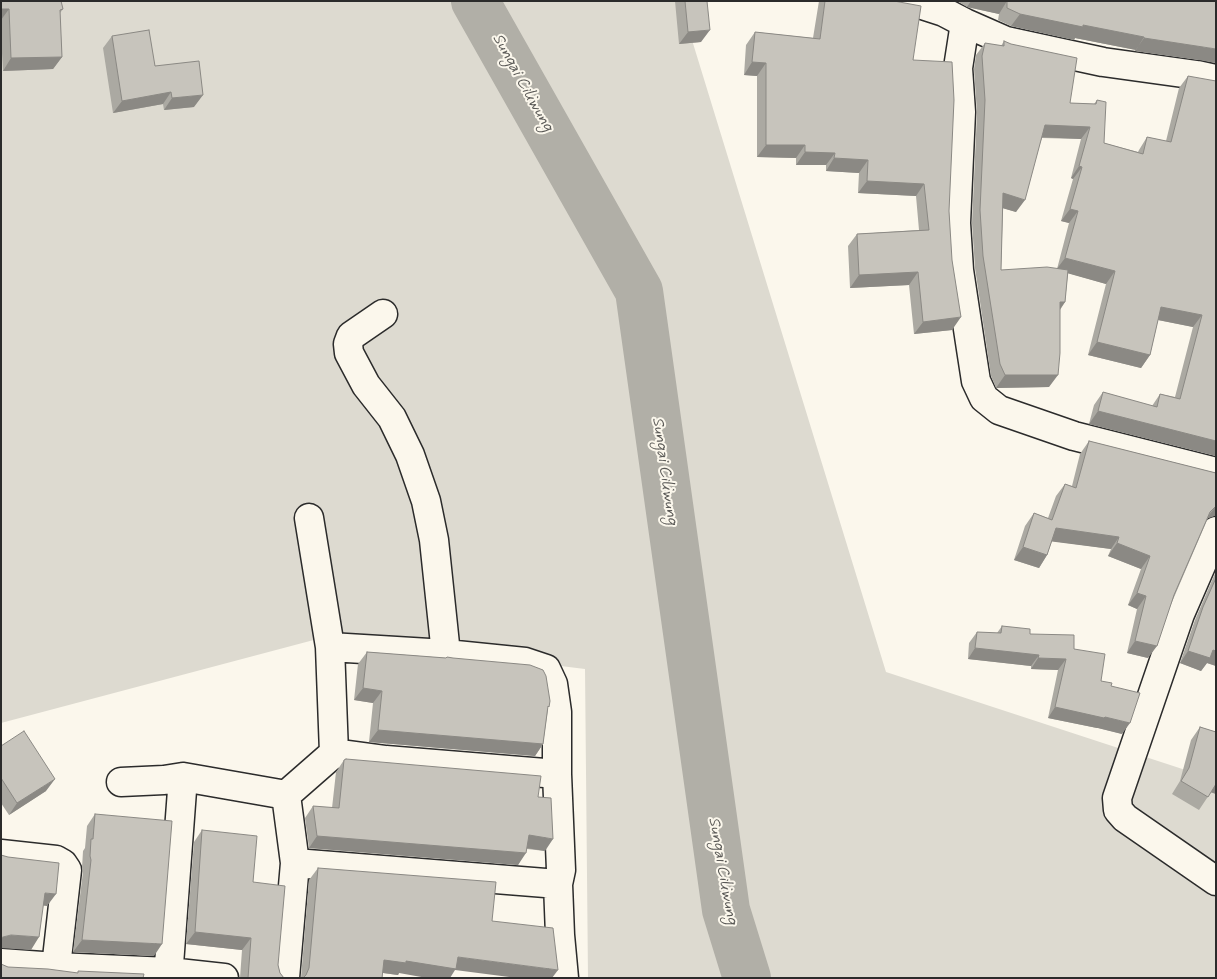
<!DOCTYPE html>
<style>
body{margin:0}
#map{position:relative;width:1217px;height:979px;overflow:hidden;background:#fbf7ec;font-family:Mynerve,sans-serif}
canvas{display:block}
.frame{position:absolute;inset:0;border:2px solid #2b2b2b;pointer-events:none}
</style>
<div id="map">
<canvas width="1217" height="979"></canvas>
<div class="frame"></div>
</div>
<script>
const context = document.querySelector('canvas').getContext('2d');
context.lineJoin = 'round';
function fill(path, color) {
  context.fillStyle = color;
  context.fill(path, 'evenodd');
}
function toPath(rows) {
  const path = new Path2D();
  for (const r of rows) {
    path.moveTo(r[0], r[1]);
    for (let i = 2; i < r.length; i += 2) path.lineTo(r[i], r[i + 1]);
  }
  return path;
}
function trace(path, color, width, dash) {
  context.strokeStyle = color;
  context.lineWidth = width;
  context.lineCap = dash ? 'butt' : 'round';
  context.setLineDash(dash || []);
  context.stroke(path);
}
function label(font, color, halo, rows, align = 'center') {
  context.font = font + ' Mynerve,sans-serif';
  context.lineWidth = 4;
  context.setLineDash([]);
  context.textBaseline = 'middle';
  context.strokeStyle = halo;
  context.fillStyle = color;
  for (const [text, x, y, turn = 0] of rows) {
    context.save();
    context.translate(x, y);
    context.rotate((+turn || 0) * Math.PI / 180);
    context.textAlign = isNaN(turn) ? turn : align;
    if (halo) context.strokeText(text, 0, 0);
    context.fillText(text, 0, 0);
    context.restore();
  }
}
const green = toPath([
 [1,1,680,1,886,672,1216,780,1216,978,588,978,585,669,325,637,1,723]
]);
const river = toPath([
 [475,1,639,291,726,910,747,978]
]);
const street = toPath([
 [910,1,944,12,965,23,1006,41,1103,62,1197,75,1216,79],
 [965,23,958,68,961,112,956,223,959,270,971,349,976,381,984,398,999,410,1074,436,1216,472],
 [383,314,351,336,348,344,349,353,366,385,392,418,410,455,426,501,434,540,446,654],
 [309,518,330,647,334,753],
 [1216,531,1180,614,1117,798,1118,810,1125,818,1216,881],
 [330,647,446,654,525,662,546,669,553,684,557,712,557,774,561,870,558,884,560,935,564,978],
 [121,782,164,780,183,777],
 [286,795,334,753,386,760,557,774],
 [1,854,56,860,63,864,67,870,56,967],
 [295,863,558,884],
 [1,963,56,967,169,972,224,978],
 [168,978,183,777,286,795],
 [285,978,295,863,286,795]
]);
const wall = toPath([
 [1,1,63,9,60,13,62,57,53,69,3,71,1,36],
 [675,1,707,1,701,42,679,44],
 [819,1,894,1,913,60,949,211,952,330,914,334,909,285,850,288,848,246,857,234,919,230,916,196,858,193,859,173,826,171,826,165,796,165,796,158,757,157,757,76,744,75,746,45,755,32,813,38],
 [957,1,1216,1,1199,60,1135,51,1136,50,1075,38,1074,40,1011,26,998,20,999,14,967,7],
 [112,36,155,66,194,107,164,110,163,104,113,113,103,48],
 [1004,41,1070,103,1094,104,1097,100,1104,143,1138,152,1139,150,1147,137,1166,141,1179,88,1188,76,1216,456,1089,424,1094,405,1103,392,1152,406,1160,394,1175,397,1193,327,1158,320,1150,355,1141,368,1088,355,1106,284,1068,273,1065,302,1060,310,1049,387,996,388,991,376,975,268,972,223,977,113,974,69,976,55,985,43,1001,46],
 [1042,138,1081,139,1071,178,1073,179,1061,221,1069,223,1057,269,1001,270,1003,208,1016,212],
 [1089,441,1216,473,1216,516,1214,516,1208,518,1148,658,1127,653,1137,609,1128,605,1141,569,1108,556,1111,549,1052,541,1047,555,1039,568,1014,560,1025,526,1034,513,1048,518,1056,496,1065,484,1072,486,1080,454],
 [1216,571,1216,666,1207,663,1201,671,1180,663,1195,620],
 [1002,626,1030,634,1074,649,1101,681,1111,686,1122,734,1098,728,1097,728,1048,718,1058,670,1031,669,1031,666,968,659,969,643,977,632,997,633],
 [367,652,446,658,447,657,548,709,543,744,535,756,369,742,373,703,354,700,358,664],
 [1200,727,1216,732,1216,794,1211,792,1199,810,1172,794,1180,781,1191,740],
 [1,746,46,791,9,815,1,803],
 [344,760,538,797,545,851,527,849,518,865,309,848,305,818,313,806,332,808,336,772],
 [95,814,154,956,73,952,83,872,82,868,83,851,85,848,87,826],
 [202,830,253,882,278,965,280,973,284,978,240,978,242,950,186,944,194,842],
 [318,868,455,970,399,973,398,975,383,973,382,978,301,978,309,880]
]);
const shadedWall = toPath([
 [971,1,1007,1,999,14,967,7],
 [1,9,9,9,1,20],
 [1020,14,1083,25,1144,37,1136,50,1075,38,1074,40,1011,26],
 [710,30,701,42,679,44,688,32],
 [1144,38,1216,49,1216,63,1199,60,1135,51],
 [62,57,53,69,3,71,11,58],
 [752,62,766,63,757,76,744,75],
 [171,92,163,104,113,113,122,101],
 [203,95,194,107,164,110,172,98],
 [1045,125,1090,127,1081,139,1037,137],
 [766,145,805,145,796,158,757,157],
 [805,152,835,153,826,165,796,165],
 [834,158,868,160,859,173,826,171],
 [1079,166,1082,167,1073,179,1071,178],
 [867,181,924,184,916,196,858,193],
 [1003,193,1025,200,1016,212,995,206],
 [1070,209,1078,211,1069,223,1061,221],
 [1065,258,1115,271,1106,284,1056,270],
 [918,272,909,285,850,288,859,275],
 [1060,302,1065,302,1056,315],
 [1161,307,1202,315,1193,327,1153,319],
 [961,317,952,330,914,334,923,322],
 [1097,342,1150,355,1141,368,1088,355],
 [1005,375,1058,375,1049,387,996,388],
 [1098,411,1216,441,1216,456,1089,424],
 [1216,506,1216,516,1214,516,1206,519],
 [1056,528,1119,537,1111,549,1048,541],
 [1117,543,1150,556,1141,569,1108,556],
 [1023,547,1047,555,1039,568,1014,560],
 [1137,593,1146,596,1137,609,1128,605],
 [1135,641,1157,646,1148,658,1127,653],
 [975,648,1039,655,1031,666,968,659],
 [1213,650,1216,651,1216,666,1207,663,1201,671,1180,663,1188,651],
 [1038,658,1066,659,1058,670,1031,669],
 [363,688,382,691,373,703,354,700],
 [1055,707,1105,717,1130,723,1122,734,1098,728,1097,728,1048,718],
 [378,730,543,744,535,756,369,742],
 [55,779,46,791,9,815,17,803],
 [1216,783,1216,794,1210,792],
 [529,835,553,839,545,851,520,847],
 [317,836,526,853,518,865,309,848],
 [45,893,56,894,47,906,37,905],
 [195,932,251,938,242,950,186,944],
 [11,935,39,937,31,950,1,948,1,938,3,937],
 [82,940,162,944,154,956,73,952],
 [458,957,558,970,552,978,517,978,455,970,450,978,427,978,399,973,398,975,376,972,384,960]
]);
const building = toPath([
 [1,1,61,1,63,9,60,10,62,57,11,58,9,9,1,9,1,1],
 [685,1,707,1,710,30,688,32,685,1],
 [825,1,894,1,921,6,913,60,952,62,954,100,949,211,952,260,961,317,923,322,918,272,859,275,857,234,929,230,924,184,867,181,868,160,834,158,835,153,805,152,805,145,766,145,766,63,752,62,755,32,820,39,825,1],
 [1007,1,1216,1,1216,49,1144,38,1144,37,1083,25,1083,27,1020,14,1007,8,1007,1],
 [149,30,155,66,199,61,203,95,172,98,171,92,122,101,112,36,149,30],
 [1004,41,1011,44,1077,58,1070,103,1096,104,1097,100,1106,102,1104,143,1143,154,1147,137,1171,142,1188,76,1216,81,1216,441,1098,411,1103,392,1157,407,1160,394,1180,399,1202,315,1161,307,1150,355,1097,342,1115,271,1065,258,1078,211,1070,209,1082,167,1079,166,1090,127,1045,125,1025,200,1003,193,1001,270,1047,267,1068,270,1065,302,1060,302,1060,353,1058,375,1005,375,1000,364,983,256,980,210,985,100,982,56,985,43,1004,46,1004,41],
 [1089,441,1216,473,1216,506,1210,512,1174,595,1157,646,1135,641,1146,596,1137,593,1150,556,1117,543,1119,537,1056,528,1047,555,1023,547,1034,513,1052,520,1065,484,1076,488,1089,441],
 [1216,578,1216,651,1213,650,1210,658,1188,651,1203,607,1216,578],
 [1002,626,1030,629,1030,634,1074,635,1074,649,1105,654,1101,681,1112,683,1111,686,1140,693,1130,723,1105,717,1104,718,1055,707,1066,659,1038,658,1039,655,975,648,977,632,1001,633,1002,626],
 [367,652,446,658,447,657,453,658,530,665,543,670,546,676,550,701,549,707,548,706,543,744,378,730,382,691,363,688,367,652],
 [1200,727,1216,732,1216,784,1208,797,1181,781,1189,768,1200,727],
 [24,731,55,779,17,803,1,778,1,746,24,731],
 [346,759,541,776,538,797,551,798,553,839,529,835,526,853,317,836,313,806,339,808,344,760,346,759],
 [95,814,172,821,162,944,82,940,91,860,90,856,91,839,93,839,95,814],
 [202,830,257,836,253,882,285,886,278,965,280,973,284,978,248,978,251,938,195,932,202,830],
 [1,855,8,857,59,863,56,894,45,893,39,937,11,935,3,937,1,938,1,855],
 [318,868,496,882,492,921,553,928,558,970,458,957,456,969,406,961,406,963,384,960,382,978,303,978,306,975,309,968,318,868],
 [1,964,8,967,48,969,78,973,78,971,144,974,143,978,1,978,1,964]
]);
const waterNames = [
 ["Sungai Ciliwung",522,83,61],
 ["Sungai Ciliwung",664,471,82],
 ["Sungai Ciliwung",722,871,80]
];
fill(green, '#dddad0');
trace(river, '#b1afa7', 48);
trace(street, '#2b2b2b', 31);
trace(street, '#fbf7ec', 28);
fill(wall, '#aba9a2');
fill(shadedWall, '#8b8984');
fill(building, '#c7c4bc');
trace(building, '#8b8984', 1);
label('italic 16px', '#5a5956', '#fbf7ec', waterNames);
</script>
